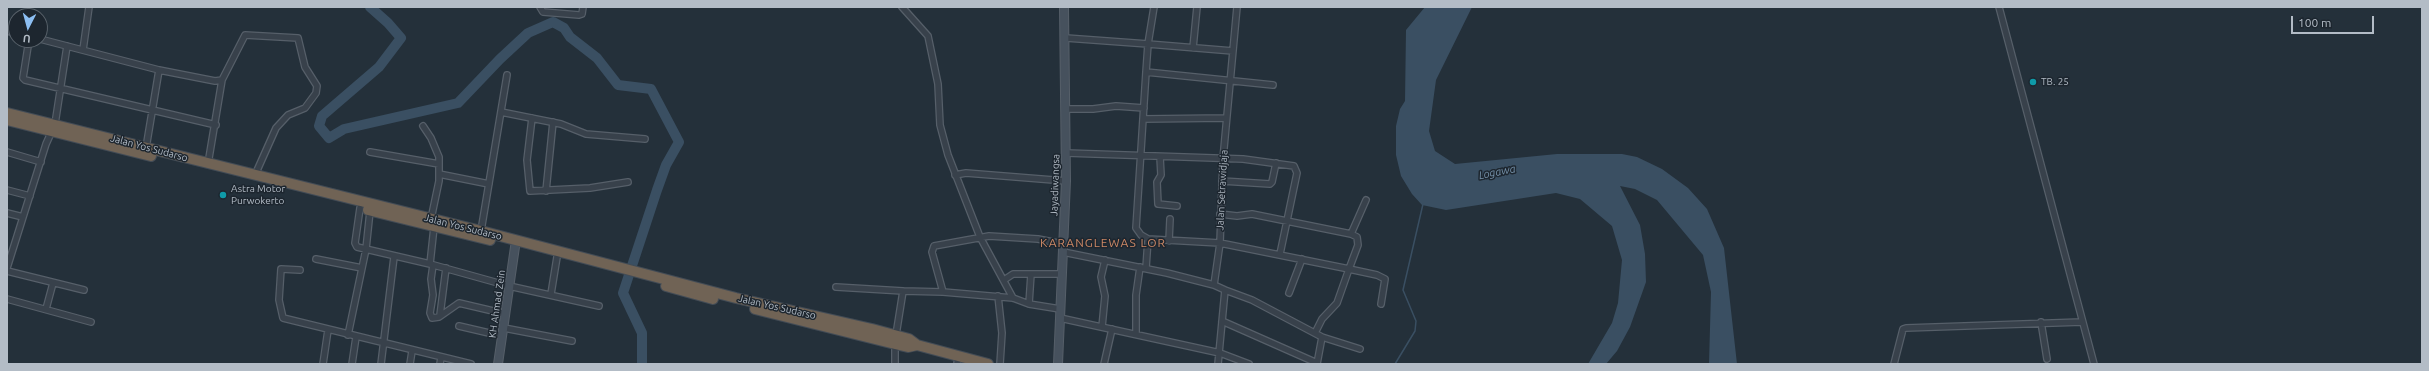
<!DOCTYPE html>
<style>
body{margin:0}
#map{position:relative;width:2429px;height:371px;overflow:hidden;background:#24303a;font-family:Ubuntu,sans-serif}
canvas{display:block}
.frame{position:absolute;inset:0;border:8px solid #b3bcc6;pointer-events:none}
.north{position:absolute;left:8px;top:8px;width:40px;height:40px;box-sizing:border-box;background:#1d262f;border:1px solid #59626b;border-radius:50%;rotate:186deg;font-size:11px;font-weight:700;line-height:16px;text-align:center;color:#b3bcc6}
.north::after{content:'';display:block;margin:auto;width:14px;height:18px;background:#8cbef2;clip-path:polygon(50% 0,100% 100%,50% 72%,0 100%)}
.scale{position:absolute;left:2291px;top:16px;width:83px;height:18px;box-sizing:border-box;border:2px solid #b3bcc6;border-top:0;padding-left:5px;font-size:12px;line-height:14px;white-space:nowrap;color:#b3bcc6;-webkit-text-stroke:3px #1d262f;paint-order:stroke}
</style>
<div id="map">
<canvas width="2429" height="371"></canvas>
<div class="frame"></div>
<div class="north">U</div>
<div class="scale">100 m</div>
</div>
<script>
const context = document.querySelector('canvas').getContext('2d');
context.lineJoin = 'round';
function fill(path, color) {
  context.fillStyle = color;
  context.fill(path, 'evenodd');
}
function toPath(rows) {
  const path = new Path2D();
  for (const r of rows) {
    path.moveTo(r[0], r[1]);
    for (let i = 2; i < r.length; i += 2) path.lineTo(r[i], r[i + 1]);
  }
  return path;
}
function trace(path, color, width, dash) {
  context.strokeStyle = color;
  context.lineWidth = width;
  context.lineCap = dash ? 'butt' : 'round';
  context.setLineDash(dash || []);
  context.stroke(path);
}
function label(font, color, halo, rows, align = 'center') {
  context.font = font + ' Ubuntu,sans-serif';
  context.lineWidth = 3;
  context.setLineDash([]);
  context.textBaseline = 'middle';
  context.strokeStyle = halo;
  context.fillStyle = color;
  for (const [text, x, y, turn = 0] of rows) {
    context.save();
    context.translate(x, y);
    context.rotate((+turn || 0) * Math.PI / 180);
    context.textAlign = isNaN(turn) ? turn : align;
    if (halo) context.strokeText(text, 0, 0);
    context.fillText(text, 0, 0);
    context.restore();
  }
}
const water = toPath([
 [1425,7,1472,7,1436,80,1429,131,1435,151,1455,164,1557,154,1622,154,1637,157,1662,169,1688,188,1707,209,1724,248,1737,364,1709,364,1711,292,1703,255,1657,200,1635,189,1620,186,1640,225,1645,254,1646,282,1630,327,1617,351,1606,364,1588,364,1612,323,1618,303,1622,260,1612,226,1580,199,1556,193,1446,210,1422,205,1412,194,1401,176,1396,155,1396,126,1400,109,1405,101,1406,30]
]);
const stream = toPath([
 [1395,364,1415,331,1416,321,1403,290,1423,204]
]);
const river = toPath([
 [370,7,388,23,401,38,379,67,322,116,319,126,329,138,344,129,458,103,500,59,528,33,553,22,564,28,570,37,597,58,618,85,651,89,679,142,666,165,657,190,623,293,642,333,642,364]
]);
const street = toPath([
 [540,7,543,12,579,15,582,14,583,7],
 [902,7,928,36,938,84,940,125,948,155,980,237,1013,298],
 [1154,7,1148,44,1233,51],
 [1999,7,2094,364],
 [7,31,16,33],
 [1066,38,1148,44,1146,72],
 [40,39,159,70,215,81,222,80,245,35,298,38,305,67,317,86,316,93,305,108,288,115,276,128,255,175],
 [29,40,23,78,25,80,216,125],
 [1193,48,1197,7],
 [83,50,89,7],
 [1273,85,1146,72,1136,228,1141,235,1148,239,1220,243,1349,269,1337,303,1322,319,1315,333],
 [1066,109,1093,109,1116,106,1144,108],
 [501,112,561,124,586,134,645,139],
 [532,118,527,160,530,191,590,188,628,182],
 [1143,119,1226,118],
 [423,126,431,138,439,157,439,181,431,219],
 [146,148,159,70],
 [7,152,41,162],
 [370,152,439,164],
 [1066,153,1243,159,1294,166,1297,173,1280,254],
 [1160,157,1161,175,1157,182,1158,204,1177,206],
 [208,164,222,80],
 [439,174,489,184],
 [955,175,966,173,1066,181],
 [1222,181,1270,184,1272,182,1276,163],
 [7,190,30,196],
 [546,191,553,122],
 [1366,200,1351,234,1357,237,1358,245,1349,269,1377,275,1385,279,1381,304],
 [360,208,355,243,357,247,430,264],
 [7,213,23,217],
 [1220,214,1237,216,1252,214,1351,234],
 [434,227,430,264,509,286,599,306],
 [481,231,507,75],
 [1169,241,1170,219],
 [1063,252,1167,273,1214,285],
 [316,259,362,268],
 [433,265,431,279,433,295,430,313,432,318,439,317,459,303,506,314],
 [7,268,46,144,55,124,67,46],
 [1146,268,1148,239],
 [300,270,281,269,279,300,283,318,471,364],
 [7,271,84,290],
 [1004,280,1013,274,1062,274],
 [836,287,903,291],
 [1225,290,1252,300,1322,337,1317,364],
 [943,292,1013,298,1029,304,1060,309],
 [1289,293,1302,259],
 [551,294,557,257],
 [998,296,1002,333,1000,364],
 [7,299,91,322],
 [1029,304,1031,274],
 [46,309,53,283],
 [440,315,446,268],
 [1060,318,1220,353,1249,364],
 [1222,321,1317,363],
 [2041,322,2047,359],
 [459,326,502,336],
 [1102,327,1105,296,1101,277,1105,260],
 [504,328,572,341],
 [1136,333,1136,295,1140,267],
 [348,335,366,249,370,211],
 [896,335,903,291,943,292,932,252,934,246,989,236,1038,239,1063,244],
 [1322,337,1360,349],
 [895,344,895,364],
 [323,364,328,330],
 [352,364,356,337],
 [381,364,394,257],
 [410,364,412,351],
 [440,364,441,357],
 [957,364,958,356],
 [1104,364,1112,329],
 [1218,364,1225,290,1214,285,1220,243,1223,159,1237,7],
 [1894,364,1903,329,1906,328,2082,322]
]);
const secondary = toPath([
 [498,364,516,240],
 [1058,364,1066,181,1064,7]
]);
const highway = toPath([
 [7,113,481,231,736,298,872,329,909,339,917,345,988,364],
 [7,120,151,156],
 [368,210,490,240],
 [666,286,713,299],
 [755,309,895,344,908,347,917,345]
]);
const markers = [
 [2033,82,4,"#0f9aa8"],
 [223,195,4,"#0f9aa8"]
];
const poiNames = [
 ["TB. 25",2041,82],
 ["Astra Motor",231,189],
 ["Purwokerto",231,201]
];
const streetNames = [
 ["Jalan Yos Sudarso",149,148,15],
 ["Jayadiwangsa",1055,185,-88],
 ["Jalan Setrawidjaja",1222,190,-87],
 ["Jalan Yos Sudarso",463,227,14],
 ["KH Ahmad Zein",497,304,-82],
 ["Jalan Yos Sudarso",777,307,13]
];
const waterNames = [
 ["Logawa",1497,172,-11]
];
const quarterNames = [
 ["KARANGLEWAS LOR",1103,243]
];
fill(water, '#3a4f62');
trace(stream, '#3a4f62', 1.5);
trace(river, '#3a4f62', 10);
trace(street, '#565f69', 8);
trace(secondary, '#565f69', 10);
trace(highway, '#434c56', 12);
trace(street, '#38414b', 5.5);
trace(secondary, '#46515d', 8);
trace(highway, '#706355', 10);
for (const [x, y, r, color] of markers) {
  const dot = new Path2D();
  dot.arc(x, y, r, 0, 2 * Math.PI);
  context.fillStyle = color;
  context.fill(dot);
  trace(dot, '#1d262f', 1.5);
}
label('10px', '#b3bcc6', '#1d262f', poiNames, 'left');
label('10px', '#b3bcc6', '#1d262f', streetNames);
label('italic 11px', '#7590a8', '#1d262f', waterNames);
context.letterSpacing = '1px';
label('12px', '#ce8966', '#1d262f', quarterNames);
context.letterSpacing = '0px';
</script>
